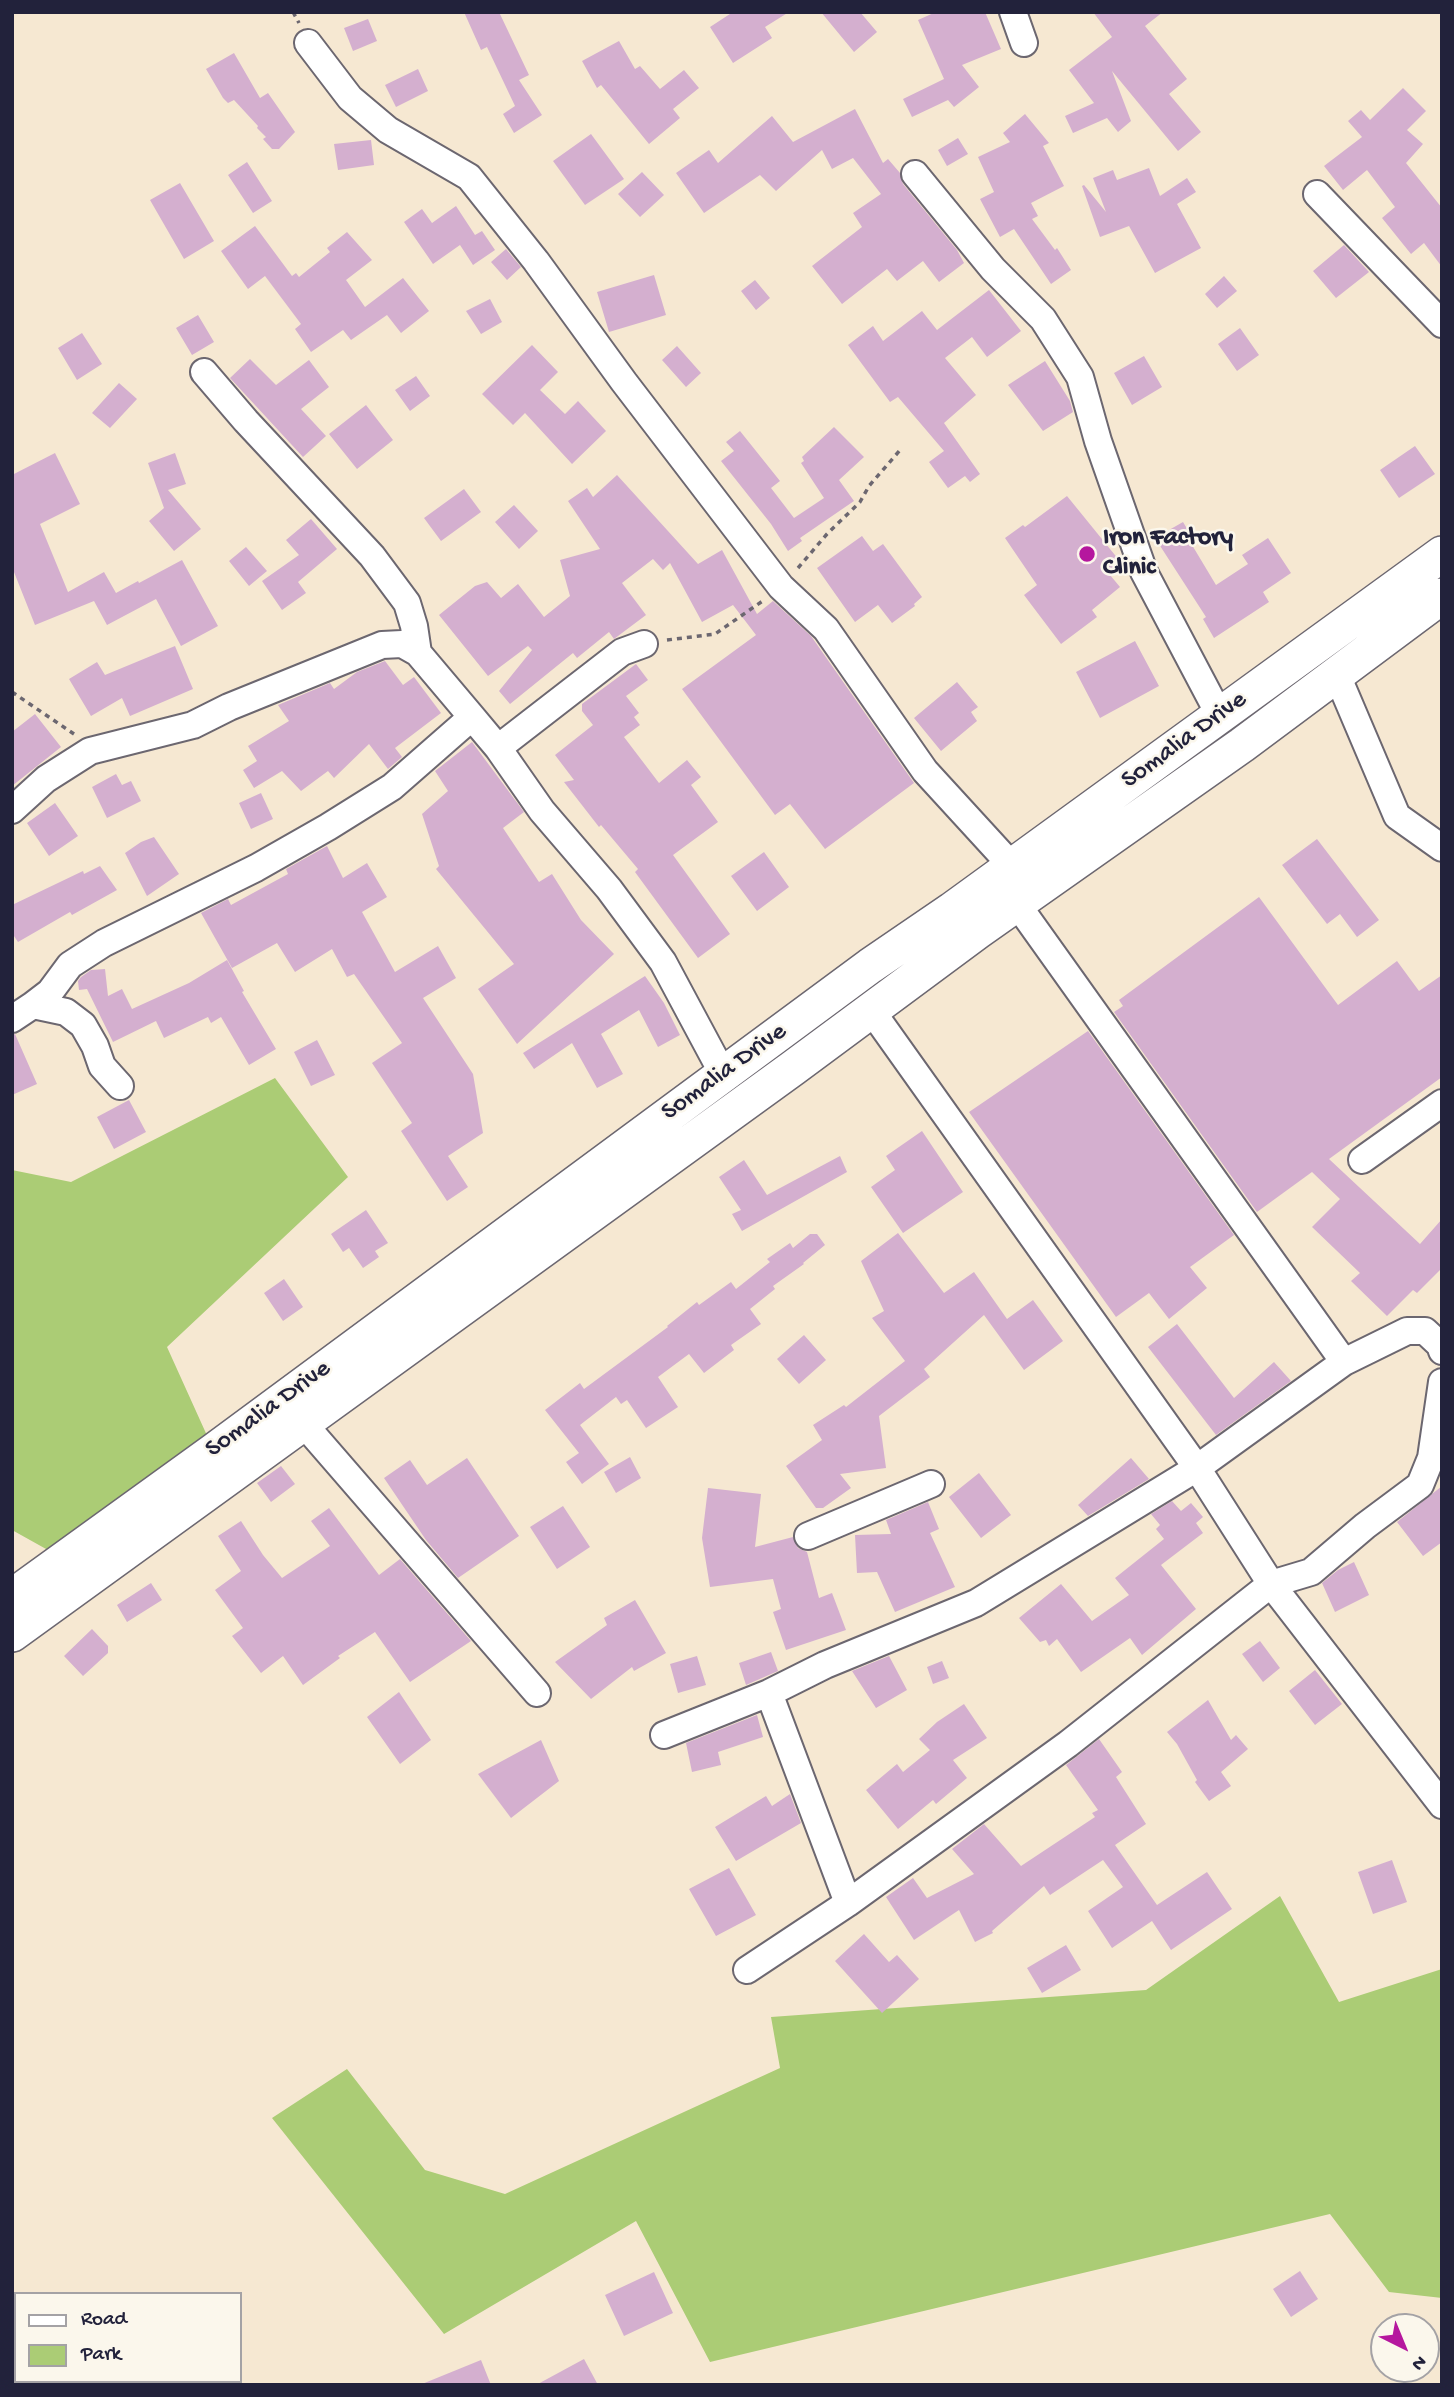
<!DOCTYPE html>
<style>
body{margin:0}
#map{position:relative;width:1454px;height:2397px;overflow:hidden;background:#f6e8d2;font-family:"Gochi Hand",sans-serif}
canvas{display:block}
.frame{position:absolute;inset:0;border:14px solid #22223b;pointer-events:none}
.legend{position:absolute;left:14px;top:2292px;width:228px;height:91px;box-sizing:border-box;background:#fbf7ec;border:2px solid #a4a2a5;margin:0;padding:9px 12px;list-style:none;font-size:21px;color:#22223b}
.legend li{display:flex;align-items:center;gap:14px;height:35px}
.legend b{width:35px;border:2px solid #a4a2a5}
.north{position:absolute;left:1370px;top:2313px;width:70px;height:70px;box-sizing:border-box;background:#fbf7ec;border:2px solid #a4a2a5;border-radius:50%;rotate:137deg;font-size:19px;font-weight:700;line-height:28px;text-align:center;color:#22223b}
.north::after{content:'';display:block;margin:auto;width:24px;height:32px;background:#b5179e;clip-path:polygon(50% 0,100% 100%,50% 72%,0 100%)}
</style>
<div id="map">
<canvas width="1454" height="2397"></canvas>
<div class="frame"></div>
<ul class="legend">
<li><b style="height:9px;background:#fff"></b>Road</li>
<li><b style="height:19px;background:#abcc75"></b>Park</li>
</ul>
<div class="north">N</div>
</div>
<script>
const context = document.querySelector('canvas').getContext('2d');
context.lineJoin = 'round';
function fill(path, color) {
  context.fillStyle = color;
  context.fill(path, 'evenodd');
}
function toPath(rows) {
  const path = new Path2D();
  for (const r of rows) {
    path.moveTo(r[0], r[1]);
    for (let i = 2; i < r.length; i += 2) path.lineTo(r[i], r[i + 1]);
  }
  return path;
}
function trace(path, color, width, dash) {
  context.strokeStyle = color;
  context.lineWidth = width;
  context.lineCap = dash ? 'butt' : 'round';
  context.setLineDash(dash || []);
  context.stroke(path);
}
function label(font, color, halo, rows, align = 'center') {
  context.font = font + ' "Gochi Hand",sans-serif';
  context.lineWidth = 5;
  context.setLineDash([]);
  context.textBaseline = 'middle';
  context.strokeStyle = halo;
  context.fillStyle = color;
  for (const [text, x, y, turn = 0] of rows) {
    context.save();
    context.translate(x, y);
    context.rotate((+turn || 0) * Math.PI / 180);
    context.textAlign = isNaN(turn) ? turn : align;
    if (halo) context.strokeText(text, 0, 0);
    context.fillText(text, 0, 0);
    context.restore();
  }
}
const green = toPath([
 [275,1078,348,1177,167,1347,214,1451,64,1559,12,1530,12,1170,71,1182],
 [1280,1896,1339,2002,1442,1969,1442,2298,1389,2292,1330,2214,710,2362,636,2221,444,2334,272,2118,347,2069,425,2170,505,2194,780,2068,771,2017,1146,1990]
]);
const building = toPath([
 [464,12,499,12,529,75,519,80,542,115,514,133,503,114,515,106,487,47,481,50],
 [733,12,789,12,765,27,772,38,733,63,710,27],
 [821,12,860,12,877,32,854,52],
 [936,12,985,12,1001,49,962,65,979,87,954,107,948,100,912,117,903,99,944,79,918,20],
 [1093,12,1163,12,1145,26,1187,79,1169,94,1201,132,1178,151,1112,71,1131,121,1118,132,1107,118,1073,133,1065,116,1094,103,1069,70,1112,37],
 [368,19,377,41,353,51,344,28],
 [619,41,635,69,640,66,660,89,684,70,699,88,673,109,680,118,649,144,601,85,597,88,582,61],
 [234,53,260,98,268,93,295,132,279,149,272,149,263,139,266,137,257,128,258,126,234,100,228,103,223,98,206,69],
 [418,69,428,91,396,107,385,85],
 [1403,88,1426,111,1407,130,1423,144,1406,163,1442,208,1442,267,1424,243,1411,254,1382,218,1395,207,1367,170,1343,190,1324,166,1362,137,1348,121,1361,110,1370,120],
 [855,109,883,163,888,159,900,173,903,184,957,250,964,263,939,282,923,261,897,281,887,269,842,304,812,266,862,227,853,213,881,194,853,158,832,169,822,150,776,191,760,175,704,213,676,173,709,150,718,163,772,116,793,142],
 [1025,114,1049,143,1043,146,1064,186,1031,203,1038,216,1032,219,1055,250,1057,248,1071,270,1051,284,1014,229,1000,237,980,199,994,192,978,157,1010,142,1003,133],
 [591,134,624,179,585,205,553,161],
 [958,138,968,154,947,166,938,150],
 [371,140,374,165,338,170,334,144],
 [247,162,272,201,253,213,228,175],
 [1149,168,1160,196,1187,178,1196,192,1177,204,1201,248,1155,273,1129,226,1100,237,1082,186,1084,185,1106,212,1093,178,1113,170,1117,180],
 [642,172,664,195,640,217,618,194],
 [180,183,214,241,184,259,150,200],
 [456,206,475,235,482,231,495,250,473,265,460,245,433,264,404,222,422,209,432,223],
 [255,226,292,276,296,273,299,277,330,252,327,248,347,232,372,260,346,280,365,307,403,278,429,311,401,333,387,315,351,340,343,330,311,352,295,329,301,324,265,276,248,289,221,251],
 [1344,245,1369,272,1336,298,1313,271],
 [506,249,521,267,507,280,491,262],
 [654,275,666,315,609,332,597,292],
 [1224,276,1237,291,1217,308,1205,294],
 [755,280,770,298,756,310,741,291],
 [989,290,1021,331,987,357,972,337,945,358,976,395,944,423,980,474,970,482,965,476,948,488,929,462,944,451,898,397,890,402,848,345,873,326,883,341,922,311,937,330],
 [490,299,502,322,481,334,466,311],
 [198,315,214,342,192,355,176,328],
 [1240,328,1259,355,1237,371,1218,344],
 [82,333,102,364,77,380,58,348],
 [532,345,558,372,540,390,565,414,578,401,606,431,572,464,525,413,513,425,482,394],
 [677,346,701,373,686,387,662,360],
 [1144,356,1162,387,1132,405,1114,373],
 [250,359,276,385,309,360,329,387,301,409,326,436,303,457,230,378],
 [1045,361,1070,401,1073,412,1043,431,1008,385],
 [416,376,430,396,410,411,395,390],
 [119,383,137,399,110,428,92,413],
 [366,405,393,440,357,469,329,434],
 [834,427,864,457,839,480,854,501,800,538,802,541,788,551,771,524,721,461,734,451,726,442,740,431,780,481,771,488,794,518,824,498,801,463,804,461,802,457],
 [1415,446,1435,474,1399,498,1380,470],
 [55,453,80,504,40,524,68,592,104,572,116,593,138,581,139,583,182,560,218,626,181,646,156,599,107,625,94,601,35,625,12,567,12,475],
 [175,453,186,484,168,490,201,529,174,551,149,521,164,508,148,463],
 [617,475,698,564,722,550,757,614,773,601,811,636,914,783,825,849,790,804,775,815,682,689,756,635,733,605,702,622,670,563,663,570,653,559,622,583,646,615,614,639,609,632,577,658,573,653,510,704,499,691,532,650,528,646,488,676,439,615,475,586,487,582,501,598,518,584,544,617,570,596,560,560,600,549,568,501,587,488,593,497],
 [464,489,481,512,441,541,424,518],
 [1067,496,1123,565,1110,575,1120,587,1092,610,1097,617,1061,644,1024,595,1037,585,1005,538,1023,525,1025,527],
 [514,505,538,531,519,549,495,522],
 [311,519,337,549,298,582,306,593,282,610,262,581,299,555,286,540],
 [1183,522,1195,542,1192,545,1216,585,1248,564,1242,555,1268,538,1291,573,1263,592,1269,602,1214,638,1203,619,1206,617,1155,538],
 [862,536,873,551,883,544,922,597,914,604,915,606,892,623,878,605,855,622,817,568],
 [246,547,267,571,249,586,229,561],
 [1135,641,1159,686,1100,718,1076,672],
 [175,646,193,689,130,716,122,698,91,716,69,679,97,662,105,675],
 [385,661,403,685,414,677,441,713,395,748,402,757,388,769,369,744,334,778,328,771,301,791,282,771,254,788,243,770,257,761,248,746,289,721,278,705,330,683,334,689,357,672],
 [636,664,648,680,626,696,639,713,634,717,640,725,624,737,659,783,687,760,701,777,691,785,718,822,673,855,730,934,698,958,635,872,638,869,601,825,599,827,564,782,574,780,555,755,593,725,582,711,582,704],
 [957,682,978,707,971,712,977,721,941,751,914,718],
 [35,714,61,747,12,786,12,732],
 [472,742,524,812,503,828,539,882,552,874,581,920,614,954,517,1044,478,989,514,964,436,869,439,866,422,814,448,791,435,771],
 [116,774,122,785,131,781,141,801,107,818,92,787],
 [261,793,273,819,251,829,239,803],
 [55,803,78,836,49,856,27,823],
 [154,837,179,874,147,896,125,853,141,842],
 [1317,839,1379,920,1357,937,1340,914,1327,924,1282,865],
 [327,846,343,878,367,863,387,897,362,912,395,972,438,946,456,978,423,998,473,1074,483,1133,448,1156,468,1187,447,1201,401,1131,412,1123,372,1063,402,1043,354,974,347,977,332,949,295,972,277,943,232,968,201,913,228,899,231,905,288,874,286,869],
 [764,852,789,887,757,911,731,876],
 [100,866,117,890,72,915,70,912,18,942,12,933,12,905,83,871,84,874],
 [1259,897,1338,1005,1397,961,1419,991,1442,975,1442,1077,1329,1159,1420,1244,1442,1219,1442,1268,1417,1293,1413,1290,1387,1316,1351,1281,1360,1273,1312,1227,1340,1199,1312,1172,1257,1212,1114,1012,1123,1006,1119,1000],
 [227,960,244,991,242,992,276,1049,249,1065,221,1017,211,1023,208,1017,164,1038,156,1021,113,1042,87,989,79,990,78,981,81,977,91,970,105,969,108,996,122,989,132,1009,189,983],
 [645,976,664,1003,680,1035,658,1047,639,1010,601,1034,623,1074,597,1088,572,1043,534,1069,523,1053],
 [1088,1031,1234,1235,1190,1267,1207,1288,1169,1319,1149,1293,1116,1317,969,1112],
 [15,1034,37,1084,12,1095,12,1035],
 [317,1040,335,1075,311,1086,294,1052],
 [129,1100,146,1132,114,1149,97,1117],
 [922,1131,963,1192,903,1233,871,1187,895,1170,886,1156],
 [840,1156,847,1172,742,1231,732,1214,741,1210,719,1177,744,1160,767,1195],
 [366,1210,388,1243,375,1251,379,1257,363,1268,349,1248,343,1252,331,1234],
 [898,1233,944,1293,974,1272,1007,1319,1033,1300,1063,1341,1024,1370,984,1315,924,1369,930,1377,879,1416,886,1468,840,1474,851,1488,823,1508,816,1508,786,1466,822,1440,813,1425,844,1405,846,1407,905,1361,872,1318,884,1311,861,1261],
 [810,1234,817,1234,825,1245,803,1263,804,1264,773,1286,775,1289,750,1309,761,1324,731,1345,734,1350,704,1373,689,1354,658,1377,678,1407,646,1428,627,1400,621,1404,616,1397,580,1425,609,1464,582,1484,566,1462,579,1453,545,1410,580,1383,584,1389,668,1327,667,1326,697,1302,699,1305,731,1282,736,1289,770,1262,767,1259,790,1243,793,1248],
 [284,1279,303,1307,283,1321,264,1293],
 [1177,1324,1234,1398,1274,1362,1291,1381,1216,1435,1148,1347],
 [804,1335,826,1360,799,1384,777,1359],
 [630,1457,641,1478,616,1493,604,1472],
 [467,1458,519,1536,458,1578,426,1540,384,1478,410,1460,427,1485],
 [1131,1458,1149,1479,1088,1516,1078,1505],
 [281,1466,295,1484,271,1502,257,1483],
 [979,1473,1011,1515,981,1538,949,1497],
 [1442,1486,1442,1542,1423,1556,1397,1522],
 [708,1488,761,1494,755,1547,793,1537,798,1548,807,1552,819,1598,832,1593,846,1630,786,1650,773,1612,781,1609,773,1579,710,1587,702,1538],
 [1172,1501,1181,1511,1191,1503,1203,1517,1196,1523,1203,1533,1161,1565,1196,1609,1142,1655,1130,1638,1081,1672,1057,1639,1049,1646,1046,1640,1040,1642,1019,1618,1061,1584,1092,1621,1129,1595,1115,1578,1164,1539,1156,1529,1160,1525,1151,1514],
 [928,1502,939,1529,930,1533,955,1587,895,1612,877,1572,857,1573,855,1535,891,1534,886,1520],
 [563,1506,590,1547,557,1569,530,1527],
 [329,1508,379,1575,400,1559,471,1641,410,1682,375,1632,338,1656,340,1658,303,1685,283,1656,261,1673,232,1636,243,1628,215,1590,241,1571,218,1536,241,1521,263,1555,282,1578,330,1546,311,1521],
 [1354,1562,1369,1595,1335,1612,1322,1583,1338,1570],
 [151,1583,162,1600,127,1622,117,1605],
 [635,1600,666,1653,634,1671,632,1667,591,1699,555,1662,607,1625,604,1618],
 [92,1629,108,1646,108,1653,83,1676,64,1656],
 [1260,1641,1280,1668,1263,1682,1242,1654],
 [771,1652,778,1671,746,1685,739,1663],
 [697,1656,706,1685,678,1693,670,1664],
 [889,1656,907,1690,876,1708,852,1671],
 [942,1661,949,1678,933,1684,927,1667],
 [1315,1670,1342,1704,1315,1725,1289,1691],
 [399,1692,431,1740,400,1764,367,1717],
 [1208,1700,1231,1740,1236,1735,1248,1749,1221,1772,1231,1786,1209,1801,1195,1782,1197,1780,1177,1744,1167,1732],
 [964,1704,987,1738,953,1760,967,1778,936,1804,933,1800,898,1829,866,1790,897,1764,903,1772,930,1750,919,1739,937,1722],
 [757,1715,763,1737,718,1752,721,1765,692,1772,686,1743],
 [1099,1739,1122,1772,1116,1777,1146,1824,1115,1845,1157,1905,1207,1872,1232,1909,1171,1950,1152,1921,1112,1948,1088,1911,1123,1887,1103,1860,1050,1895,1044,1886,992,1931,993,1933,975,1942,959,1910,914,1940,886,1897,913,1878,927,1898,974,1874,952,1849,984,1824,1021,1866,1095,1817,1092,1813,1098,1810,1066,1765],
 [541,1740,559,1781,511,1818,478,1774],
 [790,1794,801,1823,736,1861,715,1827,766,1796,772,1806],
 [1392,1860,1407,1902,1373,1914,1358,1872],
 [729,1868,756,1915,716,1936,689,1889],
 [864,1934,889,1962,897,1955,919,1979,882,2013,835,1961],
 [1066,1945,1081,1970,1042,1993,1027,1968],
 [1300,2271,1318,2299,1291,2317,1273,2289],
 [654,2272,673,2313,624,2336,605,2295],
 [584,2359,598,2385,536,2385],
 [481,2360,491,2385,422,2385,422,2384]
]);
const path = toPath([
 [293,12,299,23],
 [798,568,827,534,860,502,869,486,901,449],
 [667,640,715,634,764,600],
 [12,692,74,734]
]);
const minor = toPath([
 [1013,12,1024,43],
 [308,43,350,98,388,130,469,177,536,261,624,382,781,587,826,629,925,771,1023,878],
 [915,174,993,269,1043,319,1080,377,1098,441,1144,572,1220,716],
 [1317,194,1442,324],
 [204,372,246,421,372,556,407,603,414,626,418,653],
 [1337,675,1397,816,1442,848],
 [498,748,622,652,644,644],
 [12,810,46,779,90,751,193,725,229,707,382,645,402,644,418,653,472,717,498,748,542,811,609,889,663,962,723,1074],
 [1017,904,1344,1362],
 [33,1005,50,992,70,965,104,943,256,868,328,827,392,787,472,717],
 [871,1010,1197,1468,1271,1584,1442,1805],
 [12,1019,33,1005,66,1012,83,1025,95,1046,102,1066,120,1086],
 [1362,1160,1442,1103],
 [303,1423,537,1693],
 [808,1536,931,1484],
 [769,1693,848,1903],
 [664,1735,769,1693,825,1665,976,1603,1197,1468,1344,1362,1407,1331,1425,1331,1440,1345,1442,1351],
 [747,1970,848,1903,1068,1744,1271,1584,1311,1572,1365,1526,1420,1485,1431,1458,1442,1382]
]);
const major = toPath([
 [12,1597,214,1451,870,966,952,910,1442,554],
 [12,1634,793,1068,978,931,1242,745,1442,596]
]);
const markers = [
 [1087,554,9,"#b5179e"]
];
const poiNames = [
 ["Iron Factory",1103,539],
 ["Clinic",1103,569]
];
const streetNames = [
 ["Somalia Drive",1185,741,-36],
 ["Somalia Drive",725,1073,-36],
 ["Somalia Drive",269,1410,-36]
];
fill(green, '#abcc75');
fill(building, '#d4afcf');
trace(minor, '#6c6770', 30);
trace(major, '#6c6770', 38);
trace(path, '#6c6770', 3.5, [5, 5]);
trace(minor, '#fff', 26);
trace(major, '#fff', 35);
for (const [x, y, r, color] of markers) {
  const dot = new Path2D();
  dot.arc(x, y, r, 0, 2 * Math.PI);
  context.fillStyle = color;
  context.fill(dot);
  trace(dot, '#fbf7ec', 2.5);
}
label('bold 26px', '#22223b', '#fbf7ec', poiNames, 'left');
label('26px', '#22223b', '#fbf7ec', streetNames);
</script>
